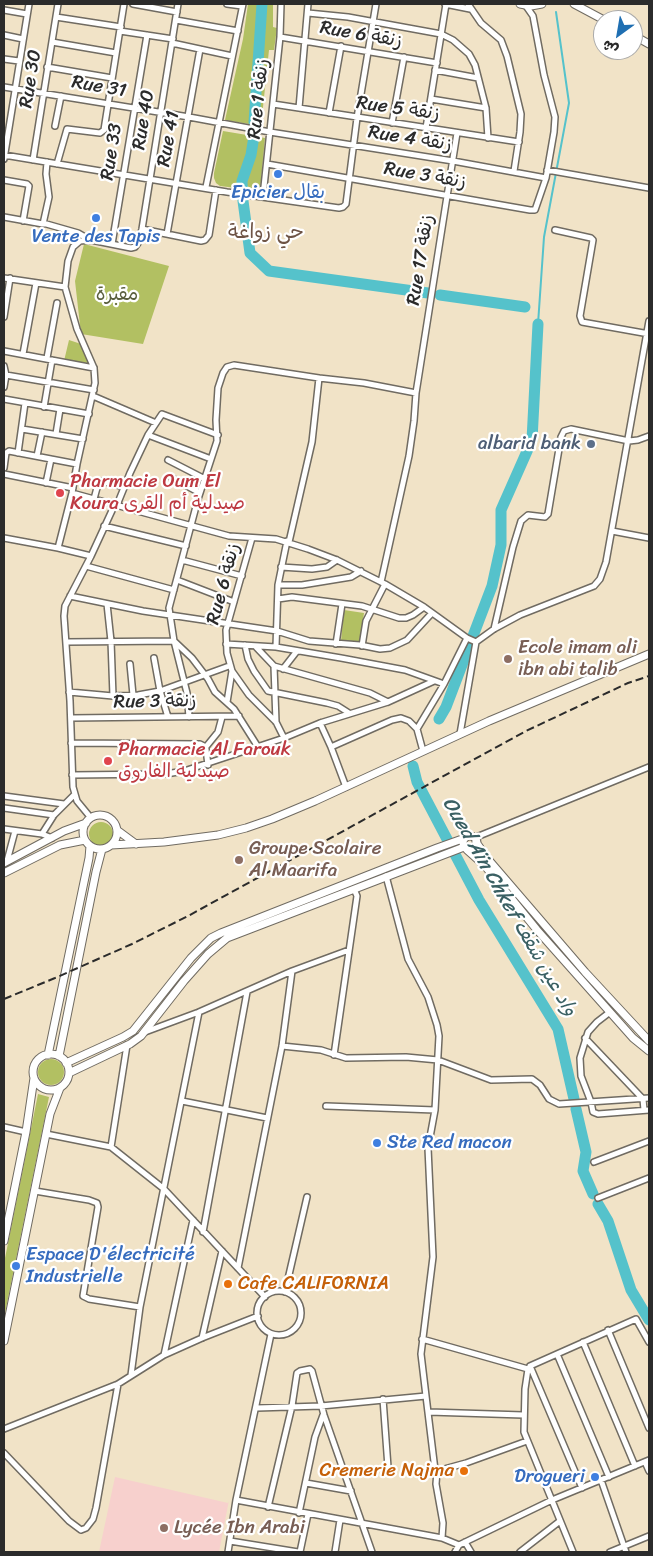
<!DOCTYPE html>
<meta charset="utf-8">
<style>
body{margin:0}
#map{position:relative;width:653px;height:1556px;overflow:hidden;background:#f1e3c7;font-family:Sriracha,"Playpen Sans Arabic",sans-serif}
canvas{display:block}
.frame{position:absolute;inset:0;border:5px solid #2b2b2b;pointer-events:none}
.north{position:absolute;left:593px;top:10px;width:50px;height:50px;box-sizing:border-box;background:#fff;border:1px solid #aaa;border-radius:50%;rotate:212deg;font-size:14px;font-weight:700;line-height:20px;text-align:center;color:#2b2b2b}
.north::after{content:'';display:block;margin:auto;width:18px;height:22px;background:#1f6fb2;clip-path:polygon(50% 0,100% 100%,50% 72%,0 100%)}
</style>
<div id="map">
<canvas width="653" height="1556"></canvas>
<div class="frame"></div>
<div class="north">ش</div>
</div>
<script>
const context = document.querySelector('canvas').getContext('2d');
context.lineJoin = 'round';
function fill(path, color) {
  context.fillStyle = color;
  context.fill(path, 'evenodd');
}
function toPath(rows) {
  const path = new Path2D();
  for (const r of rows) {
    if (r.length === 3) {
      path.moveTo(r[0] + r[2], r[1]);
      path.arc(r[0], r[1], r[2], 0, 2 * Math.PI);
      continue;
    }
    path.moveTo(r[0], r[1]);
    for (let i = 2; i < r.length; i += 2) path.lineTo(r[i], r[i + 1]);
  }
  return path;
}
function trace(path, color, width, dash) {
  context.strokeStyle = color;
  context.lineWidth = width;
  context.lineCap = dash ? 'butt' : 'round';
  context.setLineDash(dash || []);
  context.stroke(path);
}
function label(font, color, halo, rows, align = 'center') {
  context.font = font + ' Sriracha,"Playpen Sans Arabic",sans-serif';
  context.lineWidth = 4.5;
  context.setLineDash([]);
  context.textBaseline = 'middle';
  context.strokeStyle = halo;
  context.fillStyle = color;
  for (const [text, x, y, turn = 0] of rows) {
    context.save();
    context.translate(x, y);
    context.rotate((+turn || 0) * Math.PI / 180);
    context.textAlign = isNaN(turn) ? turn : align;
    if (halo) context.strokeText(text, 0, 0);
    context.fillText(text, 0, 0);
    context.restore();
  }
}
const built = toPath([
 [115,1477,228,1503,229,1500,219,1552,99,1552]
]);
const green = toPath([
 [248,4,273,4,273,27,277,28,274,50,269,50,261,126,225,120,243,39],
 [223,131,265,138,260,191,220,186,216,183,214,178,214,173],
 [84,244,169,266,143,344,81,334,75,281],
 [69,340,81,344,89,365,64,361],
 [344,610,364,613,360,643,341,641],
 [101,834,12],
 [51,1072,13],
 [38,1094,49,1097,4,1318,4,1263]
]);
const stream = toPath([
 [538,324,544,237,569,103,556,12]
]);
const river = toPath([
 [254,122,262,4],
 [254,136,251,155,242,181,243,201,250,253,269,271,428,293],
 [440,295,525,307],
 [439,719,446,707,492,586,501,545,501,510,532,440,538,324],
 [413,766,417,782,479,900,558,1029,574,1099],
 [576,1109,586,1152,583,1171,593,1194],
 [598,1204,608,1221,631,1290,649,1320]
]);
const street = toPath([
 [133,4,177,12],
 [227,4,242,6],
 [445,4,470,9],
 [468,4,481,23,501,40,507,56,521,114,520,132,514,171],
 [4,10,27,14],
 [308,13,348,17,441,34,453,40,469,54,475,65,486,108,488,138],
 [56,17,121,27],
 [176,20,238,31],
 [120,31,173,39],
 [4,35,23,39],
 [280,37,437,63],
 [52,42,116,53],
 [172,43,232,56],
 [4,59,19,61],
 [47,67,112,78],
 [435,70,478,78],
 [4,87,189,117,270,132,453,161,546,178],
 [431,99,486,108],
 [273,104,519,142],
 [299,108,308,4],
 [329,113,341,46],
 [392,123,404,57],
 [55,126,61,96],
 [426,128,446,4],
 [4,155,227,192,339,208,343,207,346,204,357,118,376,4],
 [4,159,29,4],
 [33,160,58,4],
 [57,164,67,129,100,133,104,130,124,4],
 [267,164,530,210,535,210,546,178,554,132,555,117,544,75,533,16,526,6],
 [547,170,649,188],
 [4,180,27,184,29,186,23,221],
 [206,187,243,4],
 [263,196,280,37,281,4],
 [4,217,43,224,49,197,46,174,47,162],
 [43,223,78,233,90,240],
 [142,229,201,241,205,240,209,235,216,190],
 [555,230,591,238,593,240,580,316,582,322,649,334],
 [167,234,200,49],
 [112,244,147,35],
 [4,278,65,287],
 [4,317,10,278],
 [4,351,94,368],
 [23,354,36,283],
 [47,358,57,303],
 [4,366,6,375,4,387],
 [6,375,94,390],
 [416,393,457,133],
 [93,396,156,423],
 [4,399,89,414],
 [44,407,52,360],
 [22,429,83,439],
 [56,434,60,409],
 [148,435,211,459],
 [18,453,25,403],
 [37,456,42,432],
 [168,460,205,479],
 [4,468,6,453,9,451,77,464],
 [4,474,73,488],
 [172,478,200,493],
 [46,483,51,459],
 [72,493,229,536,276,539,308,549,337,560,385,584,424,607,467,638,476,642],
 [94,499,98,484,101,481,124,487],
 [117,505,130,473,148,435,162,414,218,435],
 [104,526,186,546],
 [612,531,649,538],
 [4,538,58,548,91,556],
 [252,538,226,630,227,653,232,671,249,695,276,722,284,738],
 [289,542,312,442,319,378,364,383,416,393,414,421,409,456,381,582],
 [58,548,72,493,77,464,95,383,94,368,77,329,65,287,68,261,73,247,80,241,91,240,131,248,135,247,138,243,142,229,178,4],
 [182,560,242,576],
 [86,566,174,590],
 [281,567,312,569,327,567,337,560],
 [177,580,234,602],
 [278,585,302,585,351,577,361,571],
 [70,596,143,611,277,631,309,641,360,645,380,649,390,648,407,640,432,613],
 [278,599,292,597,362,606,399,618,406,618,413,615,424,607],
 [107,604,111,641,113,696],
 [494,629,513,547,521,521,528,515,545,517,548,514,561,437,564,431,571,429,629,441,638,440,649,436],
 [67,642,174,641,192,658,208,679,215,692,234,709,258,747],
 [226,644,276,647,341,658,405,670,444,684],
 [336,644,342,604],
 [245,645,248,659,254,671,268,691,327,703,338,706,349,713],
 [362,646,366,621,385,584],
 [256,647,274,666,370,693,388,702],
 [276,647,278,585,287,541],
 [154,658,160,691,168,717],
 [130,664,133,695],
 [274,666,276,722],
 [283,669,297,651],
 [69,692,113,696,138,695,160,691,229,666],
 [227,702,232,671],
 [189,717,187,693,174,641,169,608,198,499,217,441,216,420,218,388,223,373,227,367,234,365,319,378],
 [71,718,239,716],
 [320,723,331,747],
 [417,729,444,684,467,638],
 [460,734,476,642,494,629,520,615,594,586,600,579,606,562,649,321],
 [71,743,200,744,204,746,206,749,208,765],
 [205,748,218,732,222,717],
 [72,775,166,774,184,771,284,738,320,723,388,702,434,681],
 [346,787,331,747,392,720,401,718,409,721,417,729,423,751],
 [4,796,64,804],
 [4,808,54,815],
 [91,818,77,801,73,787,70,701,64,616,65,606,91,556,115,504],
 [4,829,42,834,52,838],
 [42,834,54,815,74,795],
 [474,838,649,767],
 [7,861,15,831],
 [292,971,349,950],
 [610,1012,597,1022,588,1032,580,1058,581,1076,591,1102,593,1112,598,1114,649,1110],
 [145,1032,199,1012,292,971,282,1046,238,1268],
 [585,1038,643,1099,644,1110],
 [282,1046,321,1050,346,1058,406,1057,438,1060,491,1080,532,1079,540,1085,549,1099,559,1104,649,1098],
 [334,1055,357,896,354,889],
 [182,1101,267,1118],
 [326,1106,435,1110],
 [4,1127,26,1132],
 [46,1134,111,1147,164,1189,265,1297],
 [111,1147,127,1045],
 [594,1162,649,1141],
 [35,1191,89,1200,97,1203,98,1207,83,1296,89,1299,140,1307],
 [598,1198,649,1178],
 [203,1232,247,992],
 [279,1313,22],
 [285,1292,307,1197],
 [608,1330,649,1428],
 [202,1338,222,1251],
 [422,1339,528,1369],
 [583,1342,635,1466],
 [557,1354,609,1477],
 [164,1355,193,1220],
 [530,1366,582,1488],
 [131,1375,140,1307,199,1012],
 [426,1396,435,1470,437,1471,466,1463,527,1441],
 [383,1399,388,1467],
 [257,1408,321,1406,426,1396,421,1354,433,1257,428,1148,435,1110,439,1036,437,1025,428,997,408,959,386,876],
 [429,1412,523,1415],
 [4,1429,118,1384,164,1355,202,1338,258,1316],
 [4,1453,69,1521,81,1530,86,1528,93,1519,96,1508,118,1384],
 [645,1462,649,1471],
 [437,1471,436,1484,443,1523,442,1538],
 [601,1480,626,1552],
 [306,1483,351,1491],
 [236,1500,442,1538,459,1545],
 [268,1507,292,1406,297,1373,300,1371,310,1369,312,1371,324,1415,372,1552],
 [299,1513,315,1437,323,1415],
 [230,1541,298,1552],
 [465,1542,471,1552],
 [228,1552,236,1500,271,1334],
 [300,1552,308,1514],
 [335,1552,340,1520],
 [455,1552,459,1545,552,1500,649,1460],
 [520,1552,560,1521],
 [573,1552,524,1432,525,1389,528,1369,530,1366,557,1354,636,1319,649,1342],
 [610,1552,649,1536]
]);
const secondary = toPath([
 [520,4,531,6,542,4],
 [574,4,604,20],
 [633,35,649,44],
 [100,832,17],
 [117,830,136,844],
 [470,843,7],
 [476,842,487,858,585,972,649,1041],
 [111,845,164,842,218,835,246,828,272,819,315,801,489,721,649,654],
 [467,850,485,866,537,930,633,1038,649,1051],
 [4,863,64,831,86,823],
 [4,873,60,845,85,840],
 [51,1072,18],
 [48,1055,89,858,90,846],
 [59,1056,96,872,102,849],
 [66,1063,123,1037,133,1031,191,958,211,938,221,933,437,848,465,838],
 [69,1073,130,1044,141,1036,184,981,208,954,227,938,464,847],
 [4,1241,26,1132,34,1078],
 [4,1341,50,1114,60,1088]
]);
const rail = toPath([
 [4,999,55,978,132,944,188,916,526,731,628,683,649,676]
]);
const markers = [
 [278,174,5,"#3f7fe0"],
 [96,218,5,"#3f7fe0"],
 [591,444,5,"#5c6f8a"],
 [60,493,5,"#e0444e"],
 [508,659,5,"#8d6e63"],
 [108,761,5,"#e0444e"],
 [239,860,5,"#8d6e63"],
 [377,1143,5,"#3f7fe0"],
 [16,1266,5,"#3f7fe0"],
 [228,1284,5,"#e8710a"],
 [464,1471,5,"#e8710a"],
 [595,1477,5,"#3f7fe0"],
 [164,1528,5,"#8d6e63"]
];
const streetNames = [
 ["Rue 6 زنقة",361,35,10],
 ["Rue 30",31,79,-81],
 ["Rue 31",99,87,10],
 ["Rue 1 زنقة",259,99,-84],
 ["Rue 5 زنقة",398,109,8],
 ["Rue 40",144,120,-81],
 ["Rue 41",169,139,-80],
 ["Rue 4 زنقة",410,139,9],
 ["Rue 33",112,152,-81],
 ["Rue 3 زنقة",425,176,10],
 ["Rue 17 زنقة",421,260,-81],
 ["Rue 6 زنقة",224,584,-75],
 ["Rue 3 زنقة",155,702,-1]
];
const shopNames = [
 ["Epicier بقال",278,193],
 ["Vente des Tapis",96,237],
 ["Ste Red macon",387,1143,"left"],
 ["Espace D'électricité",26,1255,"left"],
 ["Industrielle",26,1277,"left"],
 ["Drogueri",585,1477,"right"]
];
const parkNames = [
 ["مقبرة",117,295]
];
const serviceNames = [
 ["albarid bank",581,444]
];
const healthNames = [
 ["Pharmacie Oum El",70,482],
 ["Koura صيدلية أم القرى",70,504],
 ["Pharmacie Al Farouk",118,750],
 ["صيدلية الفاروق",118,772]
];
const educationNames = [
 ["Ecole imam ali",518,648],
 ["ibn abi talib",518,670],
 ["Groupe Scolaire",249,849],
 ["Al Maarifa",249,871],
 ["Lycée Ibn Arabi",174,1528]
];
const foodNames = [
 ["Cafe CALIFORNIA",238,1284],
 ["Cremerie Najma",454,1471,"right"]
];
const neighbourhoodNames = [
 ["حي زواغة",266,233]
];
const waterNames = [
 ["Oued Aïn Chkef واد عين شقف",509,907,60]
];
fill(built, '#f7d0cd');
fill(green, '#b2c062');
trace(stream, '#55c2cb', 2);
trace(river, '#55c2cb', 11);
trace(street, '#706b62', 8);
trace(secondary, '#706b62', 9);
trace(street, '#fff', 5);
trace(secondary, '#fff', 7);
trace(rail, '#2b2b2b', 2, [8, 4]);
for (const [x, y, r, color] of markers) {
  const dot = new Path2D();
  dot.arc(x, y, r, 0, 2 * Math.PI);
  context.fillStyle = color;
  context.fill(dot);
  trace(dot, '#fff', 2);
}
label('19px', '#2b2b2b', '#fff', streetNames);
label('19px', '#366cbe', '#fff', shopNames);
label('19px', '#5a5f3e', '#fff', parkNames);
label('19px', '#4e5e75', '#fff', serviceNames, 'right');
label('19px', '#be3a42', '#fff', healthNames, 'left');
label('19px', '#785e54', '#fff', educationNames, 'left');
label('19px', '#c56008', '#fff', foodNames, 'left');
label('20px', '#6e5446', '#fff', neighbourhoodNames);
label('italic 20px', '#3a6063', '#fff', waterNames);
</script>
